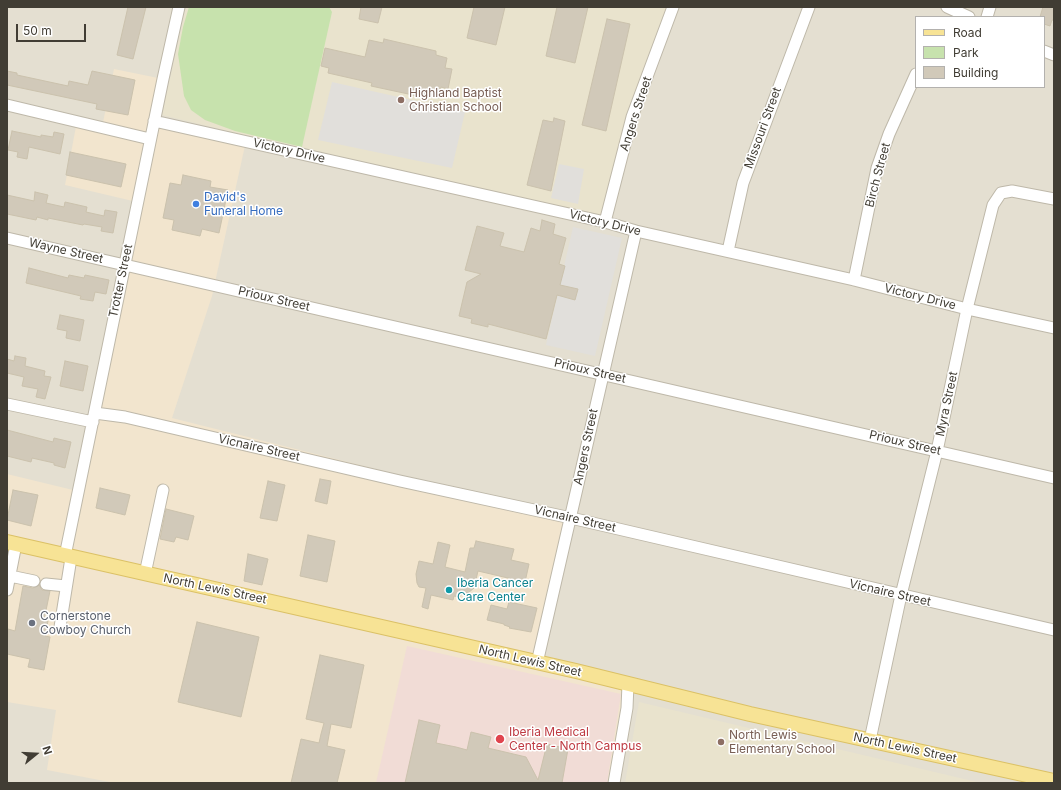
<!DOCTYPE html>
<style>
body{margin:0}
#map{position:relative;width:1061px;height:790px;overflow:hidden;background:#f0ede3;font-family:Inter,sans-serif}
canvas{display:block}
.frame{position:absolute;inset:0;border:8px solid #413d34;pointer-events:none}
.legend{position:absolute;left:915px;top:16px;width:130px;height:72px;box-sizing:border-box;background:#fff;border:1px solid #b3b1ae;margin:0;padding:5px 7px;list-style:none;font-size:12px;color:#413d34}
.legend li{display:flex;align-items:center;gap:8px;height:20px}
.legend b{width:20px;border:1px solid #b3b1ae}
.north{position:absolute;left:16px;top:734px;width:40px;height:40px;-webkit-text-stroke:3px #fff;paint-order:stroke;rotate:72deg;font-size:11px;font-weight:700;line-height:16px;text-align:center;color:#413d34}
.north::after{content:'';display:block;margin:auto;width:14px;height:18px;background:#413d34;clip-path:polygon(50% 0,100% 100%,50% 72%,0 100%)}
.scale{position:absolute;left:16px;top:24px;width:70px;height:18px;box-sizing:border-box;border:2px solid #413d34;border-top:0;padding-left:5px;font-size:12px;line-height:14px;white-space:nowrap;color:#413d34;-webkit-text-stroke:3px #fff;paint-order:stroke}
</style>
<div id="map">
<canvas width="1061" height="790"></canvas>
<div class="frame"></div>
<ul class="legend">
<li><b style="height:5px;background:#f7e395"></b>Road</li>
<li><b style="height:11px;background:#c7e2ad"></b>Park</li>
<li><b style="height:11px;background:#d1c9b9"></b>Building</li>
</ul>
<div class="north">N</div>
<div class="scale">50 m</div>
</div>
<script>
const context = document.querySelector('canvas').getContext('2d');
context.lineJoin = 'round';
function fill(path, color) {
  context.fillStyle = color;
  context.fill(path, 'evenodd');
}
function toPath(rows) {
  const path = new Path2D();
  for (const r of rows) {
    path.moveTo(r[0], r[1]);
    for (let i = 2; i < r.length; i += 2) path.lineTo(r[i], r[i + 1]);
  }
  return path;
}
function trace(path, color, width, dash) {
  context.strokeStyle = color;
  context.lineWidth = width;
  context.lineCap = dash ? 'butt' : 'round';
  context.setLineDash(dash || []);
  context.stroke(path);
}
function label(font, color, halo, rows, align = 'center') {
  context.font = font + ' Inter,sans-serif';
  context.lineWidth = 3;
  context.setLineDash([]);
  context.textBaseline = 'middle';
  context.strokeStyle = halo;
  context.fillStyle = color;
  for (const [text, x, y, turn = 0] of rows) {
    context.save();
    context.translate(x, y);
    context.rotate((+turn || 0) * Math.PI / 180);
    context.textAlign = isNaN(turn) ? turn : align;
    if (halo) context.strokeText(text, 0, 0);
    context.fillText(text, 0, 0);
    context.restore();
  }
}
const residential = toPath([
 [7,7,1054,7,1054,783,7,783],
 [916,17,1044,17,1044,87,916,87]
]);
const commercial = toPath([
 [114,69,163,79,154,121,246,141,212,296,172,418,571,518,537,663,628,684,610,783,115,783,47,770,56,710,7,702,7,474,77,491,137,202,65,185,77,121,102,127]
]);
const education = toPath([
 [186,7,668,7,605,222,162,115],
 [639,702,981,783,625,783]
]);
const medical = toPath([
 [407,646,621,694,607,783,376,783]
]);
const green = toPath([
 [189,7,329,7,332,12,302,147,235,131,205,120,191,110,184,96,178,54,183,27]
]);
const parking = toPath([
 [332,82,465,112,452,168,318,140],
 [559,164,584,169,578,204,551,198],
 [573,227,622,238,595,356,546,345]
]);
const building = toPath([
 [128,7,146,7,133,59,117,55,128,7],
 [361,7,382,7,378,23,359,19,361,7],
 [474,7,505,7,496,45,467,38,474,7],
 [557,7,588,7,575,63,546,56,557,7],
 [1043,7,1054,7,1054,20,1052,20,1050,26,1044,24,1044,17,1040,17,1043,7],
 [607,19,630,24,606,131,582,125,607,19],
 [384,39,436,51,436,55,447,58,445,68,452,69,448,89,441,87,439,98,428,95,427,98,371,86,372,83,328,73,329,68,321,66,325,48,365,57,369,40,383,43,384,39],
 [7,71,17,73,17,75,68,86,69,81,88,85,92,71,135,80,128,115,96,109,97,104,7,85,7,71],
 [554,118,565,121,551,191,527,185,543,120,553,122,554,118],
 [12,131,41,137,41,135,53,137,54,132,64,134,60,154,29,147,27,159,17,157,18,152,8,150,12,131],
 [70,152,126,164,121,187,66,175,70,152],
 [183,175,211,181,210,187,228,190,219,233,202,229,200,236,172,230,174,220,163,218,170,183,181,185,183,175],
 [35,192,48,195,46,203,64,207,65,202,87,207,86,212,104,216,105,210,117,212,113,233,101,231,102,227,84,224,83,225,48,218,48,220,37,217,36,220,7,214,7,195,34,201,35,192],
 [542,220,555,224,553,234,566,238,559,264,565,266,560,285,578,289,575,300,557,295,546,339,488,324,488,327,471,323,472,319,459,316,467,282,481,274,465,270,477,226,504,233,500,246,524,252,531,228,540,231,542,220],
 [29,268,68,278,69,275,84,278,85,275,109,280,106,294,95,292,93,301,80,299,81,296,26,283,29,268],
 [60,315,84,320,80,341,66,338,67,331,57,329,60,315],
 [15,356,26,358,25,366,45,371,44,376,51,377,45,399,36,397,38,389,22,386,24,377,7,373,7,359,14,361,15,356],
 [65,361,88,366,83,391,60,386,65,361],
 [7,430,53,442,54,438,71,442,65,468,54,465,54,463,32,458,31,462,7,456,7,430],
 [320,479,331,481,327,504,315,501,320,479],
 [268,481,285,485,277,521,260,518,268,481],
 [100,488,130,495,125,515,96,508,100,488],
 [13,490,38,495,31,526,7,520,13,490],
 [166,509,194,516,188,540,176,537,174,542,160,539,166,509],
 [308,535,335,541,327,582,300,576,308,535],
 [476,541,514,549,511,560,529,564,525,582,478,571,474,588,468,593,462,592,460,597,454,596,453,600,431,595,428,609,422,607,426,588,419,587,417,583,416,574,419,561,433,564,438,542,450,545,445,567,465,572,470,548,474,548,476,541],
 [248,554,268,559,262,585,244,581,248,554],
 [39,585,42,590,50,591,44,620,48,621,45,636,50,637,44,670,28,667,30,659,7,654,8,629,15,631,23,586,33,588,39,585],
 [509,602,537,608,531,632,509,628,510,627,504,625,504,624,487,620,491,605,507,609,509,602],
 [197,622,259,637,241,717,178,702,197,622],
 [320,655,364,665,351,728,331,724,327,746,345,750,337,783,291,783,301,739,319,743,321,734,324,723,306,719,320,655],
 [419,720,440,725,436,743,456,747,467,750,471,732,491,737,488,748,526,757,538,780,547,744,568,749,562,783,405,783,419,720]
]);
const minor = toPath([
 [947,7,969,17],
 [987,17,990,7],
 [1044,51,1054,55],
 [7,105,150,139],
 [154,121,605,222,636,231,854,280,967,309,1054,328],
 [605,222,632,117,673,7],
 [7,238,1054,478],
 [728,251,743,183,809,7],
 [854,280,877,168,889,134,916,74],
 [7,404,93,422],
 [95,413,125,417,400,481,571,518,1054,630],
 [65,556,163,79,179,7],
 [145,574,163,490],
 [10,576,34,581],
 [46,584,66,586],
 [7,590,16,544],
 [60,627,71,558],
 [537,663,636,231],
 [870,740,901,595,937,451,967,309,993,205,1001,193,1012,191,1054,199],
 [614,783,627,708,628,684]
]);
const major = toPath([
 [7,542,576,671,750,714,1054,781]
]);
const markers = [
 [401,100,4,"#8d6e63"],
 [196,204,4,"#3f7fe0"],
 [449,590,4,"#0f9aa8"],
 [32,623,4,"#6b7280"],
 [500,739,5,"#e0444e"],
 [721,742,4,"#8d6e63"]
];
const educationNames = [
 ["Highland Baptist",409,93],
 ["Christian School",409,107],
 ["North Lewis",729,735],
 ["Elementary School",729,749]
];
const streetNames = [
 ["Angers Street",636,114,-72],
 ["Missouri Street",763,128,-70],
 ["Victory Drive",289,151,13],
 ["Birch Street",878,175,-75],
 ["Victory Drive",605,223,14],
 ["Wayne Street",66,251,13],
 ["Trotter Street",121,281,-78],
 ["Victory Drive",920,297,14],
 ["Prioux Street",274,299,13],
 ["Prioux Street",590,371,13],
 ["Myra Street",947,404,-78],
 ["Prioux Street",905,443,13],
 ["Angers Street",586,447,-78],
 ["Vicnaire Street",259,448,13],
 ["Vicnaire Street",575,519,13],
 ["North Lewis Street",215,589,12],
 ["Vicnaire Street",890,593,13],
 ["North Lewis Street",530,661,13],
 ["North Lewis Street",905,748,12]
];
const shopNames = [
 ["David's",204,197],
 ["Funeral Home",204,211]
];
const cultureNames = [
 ["Iberia Cancer",457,583],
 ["Care Center",457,597]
];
const worshipNames = [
 ["Cornerstone",40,616],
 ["Cowboy Church",40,630]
];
const healthNames = [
 ["Iberia Medical",509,732],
 ["Center - North Campus",509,746]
];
fill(residential, '#e4dfd1');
fill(commercial, '#f2e5ce');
fill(education, '#e9e3cd');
fill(medical, '#f1dcd6');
fill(green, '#c7e2ad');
fill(parking, '#e1dfdb');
fill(building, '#d1c9b9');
trace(building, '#cbc2ad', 1);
trace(minor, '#beb8a9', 13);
trace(major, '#dbc166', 16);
trace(minor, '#fff', 11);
trace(major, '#f7e395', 14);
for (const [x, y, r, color] of markers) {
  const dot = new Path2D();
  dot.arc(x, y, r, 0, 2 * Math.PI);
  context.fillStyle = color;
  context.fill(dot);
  trace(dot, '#fff', 1.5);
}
label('12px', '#785e54', '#fff', educationNames, 'left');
label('12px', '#413d34', '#fff', streetNames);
label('12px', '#366cbe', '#fff', shopNames, 'left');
label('12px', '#0d838f', '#fff', cultureNames, 'left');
label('12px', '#5b616d', '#fff', worshipNames, 'left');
label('12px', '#be3a42', '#fff', healthNames, 'left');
</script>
